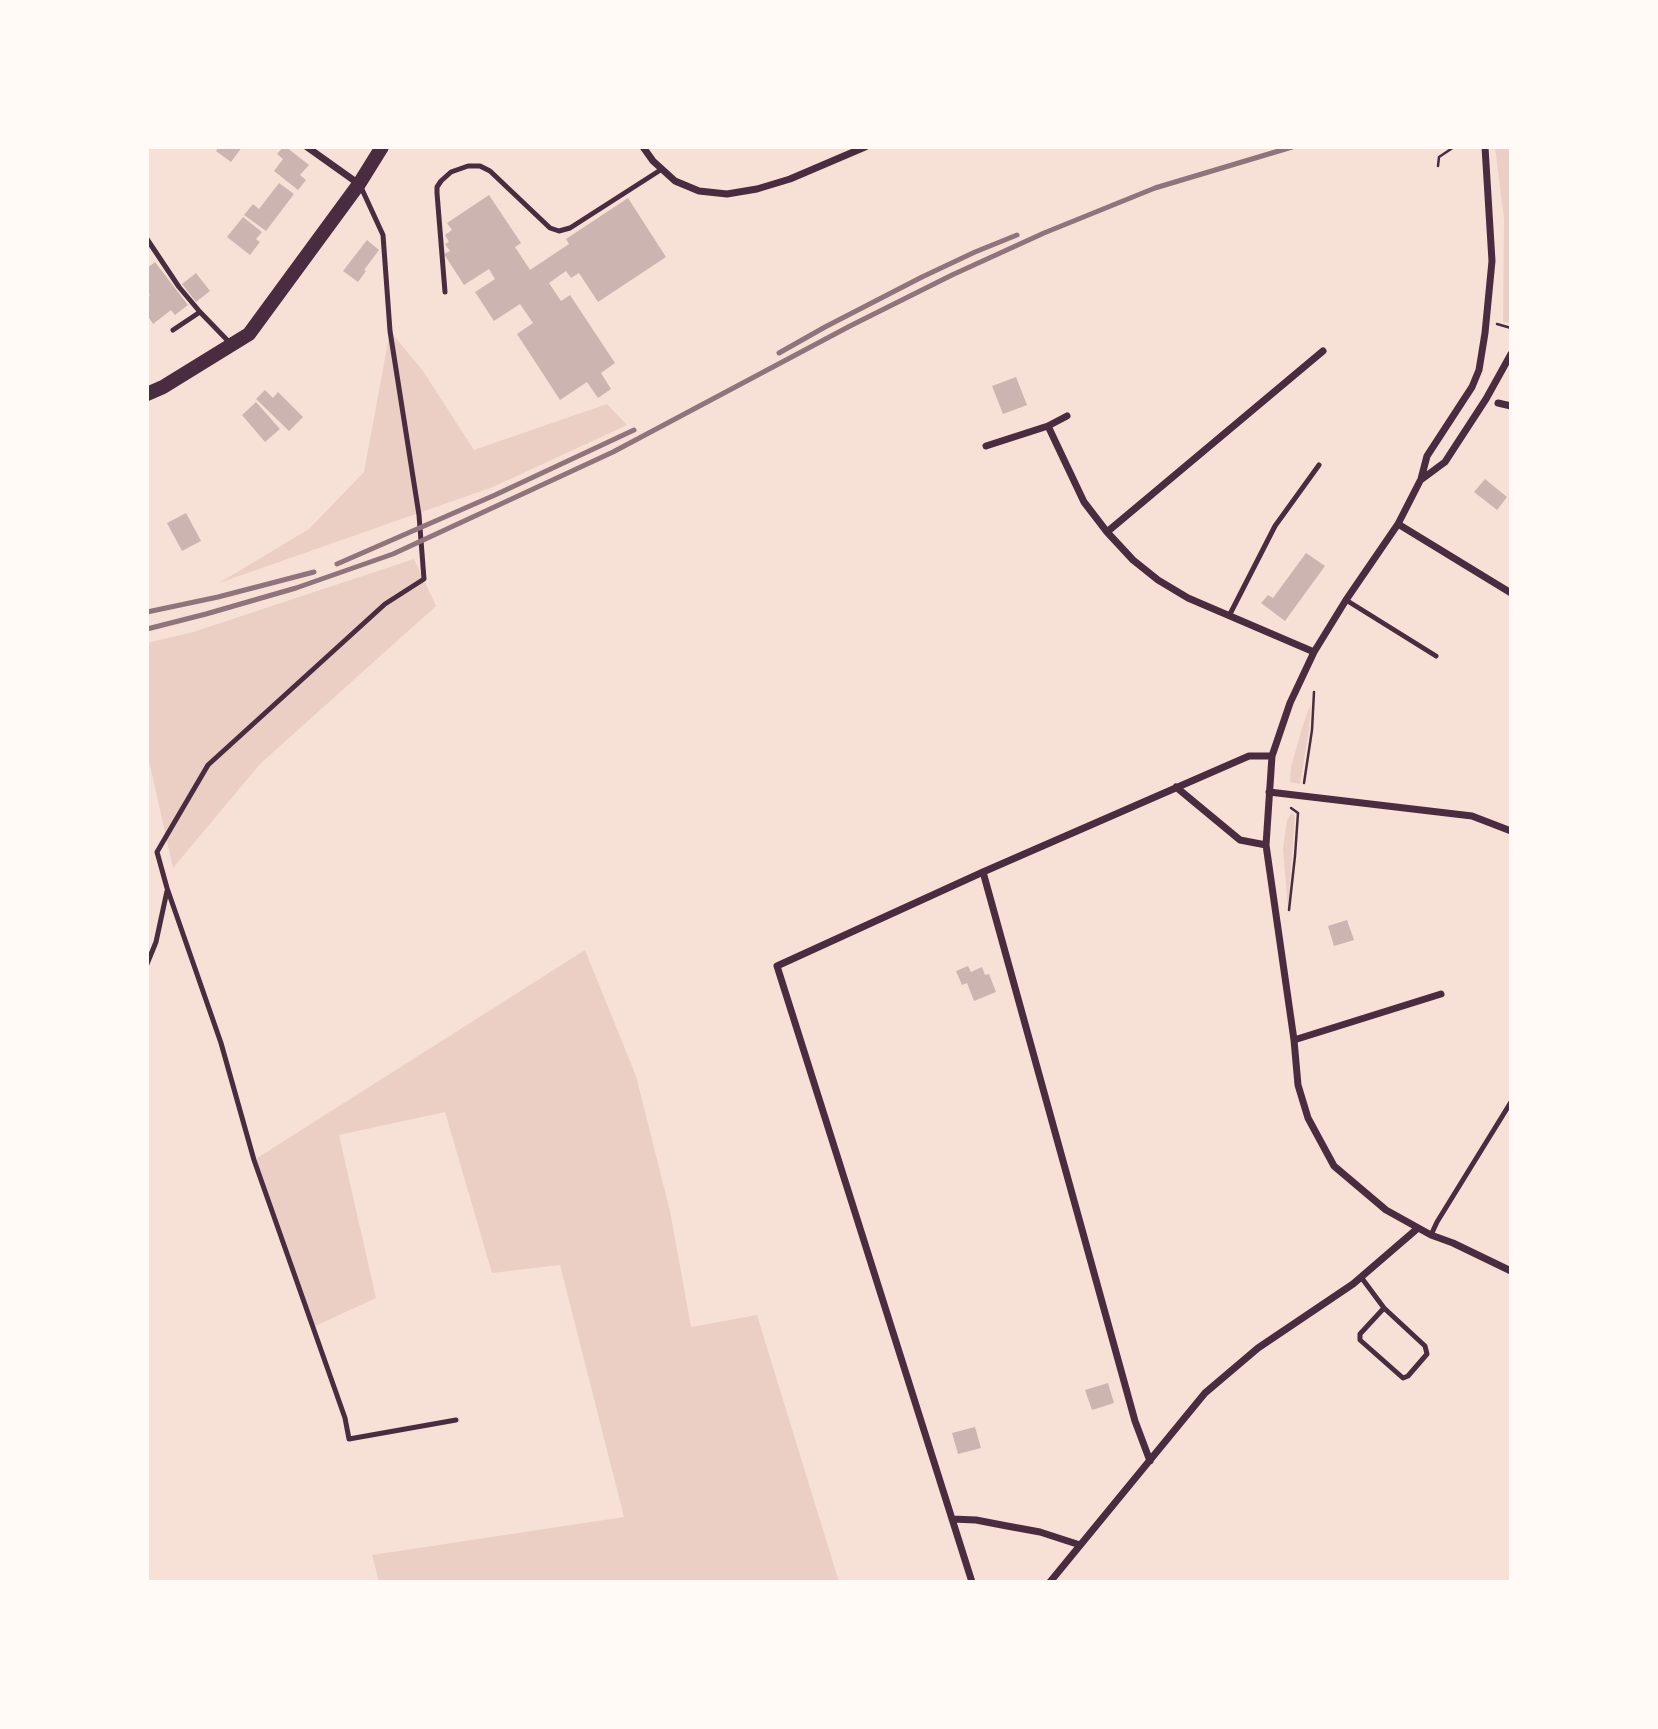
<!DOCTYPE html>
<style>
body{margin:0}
#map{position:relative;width:1658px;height:1729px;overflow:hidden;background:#f7e1d7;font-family:Ubuntu,sans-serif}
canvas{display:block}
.frame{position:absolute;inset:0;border:149px solid #fffaf5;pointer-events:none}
</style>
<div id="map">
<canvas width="1658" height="1729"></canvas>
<div class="frame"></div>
</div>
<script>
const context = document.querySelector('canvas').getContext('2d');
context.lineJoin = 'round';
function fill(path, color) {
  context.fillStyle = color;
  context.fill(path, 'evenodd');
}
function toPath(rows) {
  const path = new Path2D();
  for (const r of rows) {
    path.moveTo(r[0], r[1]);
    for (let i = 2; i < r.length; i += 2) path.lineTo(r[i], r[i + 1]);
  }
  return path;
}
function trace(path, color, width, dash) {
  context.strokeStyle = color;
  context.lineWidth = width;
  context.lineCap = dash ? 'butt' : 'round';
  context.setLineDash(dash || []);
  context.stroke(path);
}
const green = toPath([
 [1495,147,1511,147,1511,323,1503,322,1504,219],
 [390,331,423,371,474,450,607,404,627,425,493,487,219,583,309,529,364,472],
 [414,559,436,606,260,764,173,868,147,752,147,643,193,632],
 [1311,703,1309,731,1300,784,1290,782,1291,767,1302,728],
 [1292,812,1295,817,1288,909,1283,849,1287,820],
 [585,950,636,1076,670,1211,691,1327,757,1315,839,1582,379,1582,372,1555,624,1517,560,1265,492,1273,445,1112,339,1135,376,1298,313,1327,254,1160]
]);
const building = toPath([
 [219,147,242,147,231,162,216,151],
 [283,147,286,147,309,165,300,175,306,180,298,190,274,171,283,159,277,154],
 [279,183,294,194,266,231,244,215,253,204,259,209],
 [489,195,521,243,515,247,530,270,569,244,566,239,628,198,666,257,598,302,579,273,571,278,566,271,549,283,561,301,570,295,615,363,601,373,611,389,598,398,587,382,560,400,517,334,533,323,520,304,494,321,475,292,495,279,489,269,464,285,444,254,450,251,445,244,449,242,445,235,452,230,447,223],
 [243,217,262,232,256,239,260,242,250,255,227,237],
 [367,240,379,250,364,270,366,271,358,282,343,271],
 [155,262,188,305,175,315,171,310,153,324,147,315,147,297,150,295,147,291,147,268],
 [196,273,210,291,196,302,182,284],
 [1016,377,1027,405,1003,414,992,386],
 [265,390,273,398,278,392,303,417,289,431,256,399],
 [256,402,280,429,265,442,242,415],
 [1485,479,1507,497,1497,510,1474,492],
 [186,513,201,541,182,551,167,523],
 [1306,553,1325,566,1285,621,1261,603,1268,595,1273,598],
 [1347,920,1354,940,1334,946,1328,926],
 [968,966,971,972,982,967,985,975,989,974,996,992,974,1001,967,983,962,985,956,971],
 [1108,1383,1114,1403,1092,1410,1085,1390],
 [975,1427,981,1448,958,1454,952,1433]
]);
const path = toPath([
 [1438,166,1439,157,1454,147],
 [1497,324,1511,328],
 [1304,783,1312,730,1314,692],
 [1289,910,1295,856,1298,813,1291,808]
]);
const service = toPath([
 [360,185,383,235,390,331,419,515,424,579,385,604,208,765,157,852,167,888,221,1043,254,1160,345,1418,349,1439,456,1420],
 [147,239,179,287,200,312,230,343],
 [445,292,437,193,437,187,441,181,451,172,468,166,480,166,490,171,550,228,559,231,570,228,662,169],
 [173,330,200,312],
 [1346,600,1436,656],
 [1229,616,1275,526,1319,465],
 [147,964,156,942,167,891],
 [1431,1235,1437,1222,1511,1102],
 [1361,1277,1384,1308,1360,1334,1360,1340,1403,1378,1408,1376,1427,1354,1425,1346,1384,1308]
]);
const minor = toPath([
 [307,147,359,184],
 [643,147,653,161,675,181,699,191,727,194,757,189,790,179,865,147],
 [1485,147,1492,261,1485,333,1479,370,1472,387,1427,456,1421,479,1398,524,1346,600,1314,652,1290,703,1272,756,1266,845,1294,1040,1298,1085,1308,1118,1334,1166,1386,1210,1431,1235,1453,1243,1511,1271],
 [1498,403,1511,406],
 [1048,426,1084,502,1107,532,1133,560,1158,580,1188,598,1314,652],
 [986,446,1048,426,1067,416],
 [1422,479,1445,462,1486,399,1511,354],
 [1398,524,1511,593],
 [1107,532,1323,351],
 [1176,787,1240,840,1266,845],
 [1269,792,1472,816,1511,831],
 [983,872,1135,1421,1150,1461],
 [1294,1040,1441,994],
 [952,1519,976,1520,1007,1526,1040,1532,1080,1545],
 [972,1582,777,966,983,872,1249,756,1272,756],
 [1050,1582,1205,1393,1258,1348,1353,1284,1418,1228]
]);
const secondary = toPath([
 [147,394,163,387,249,334,359,184,382,147]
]);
const rail = toPath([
 [779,353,825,327,922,277,975,252,1017,235],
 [337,564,495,495,634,430],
 [147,612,218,597,314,572],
 [147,629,206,614,296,588,393,554,613,452,850,326,952,275,1044,233,1155,188,1292,147]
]);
fill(green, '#ebcfc5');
fill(building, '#ccb4b1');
trace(path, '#4a2c40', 2.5);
trace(service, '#4a2c40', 5);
trace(minor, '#4a2c40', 7);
trace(secondary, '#4a2c40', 14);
trace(rail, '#8f747c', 5);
</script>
